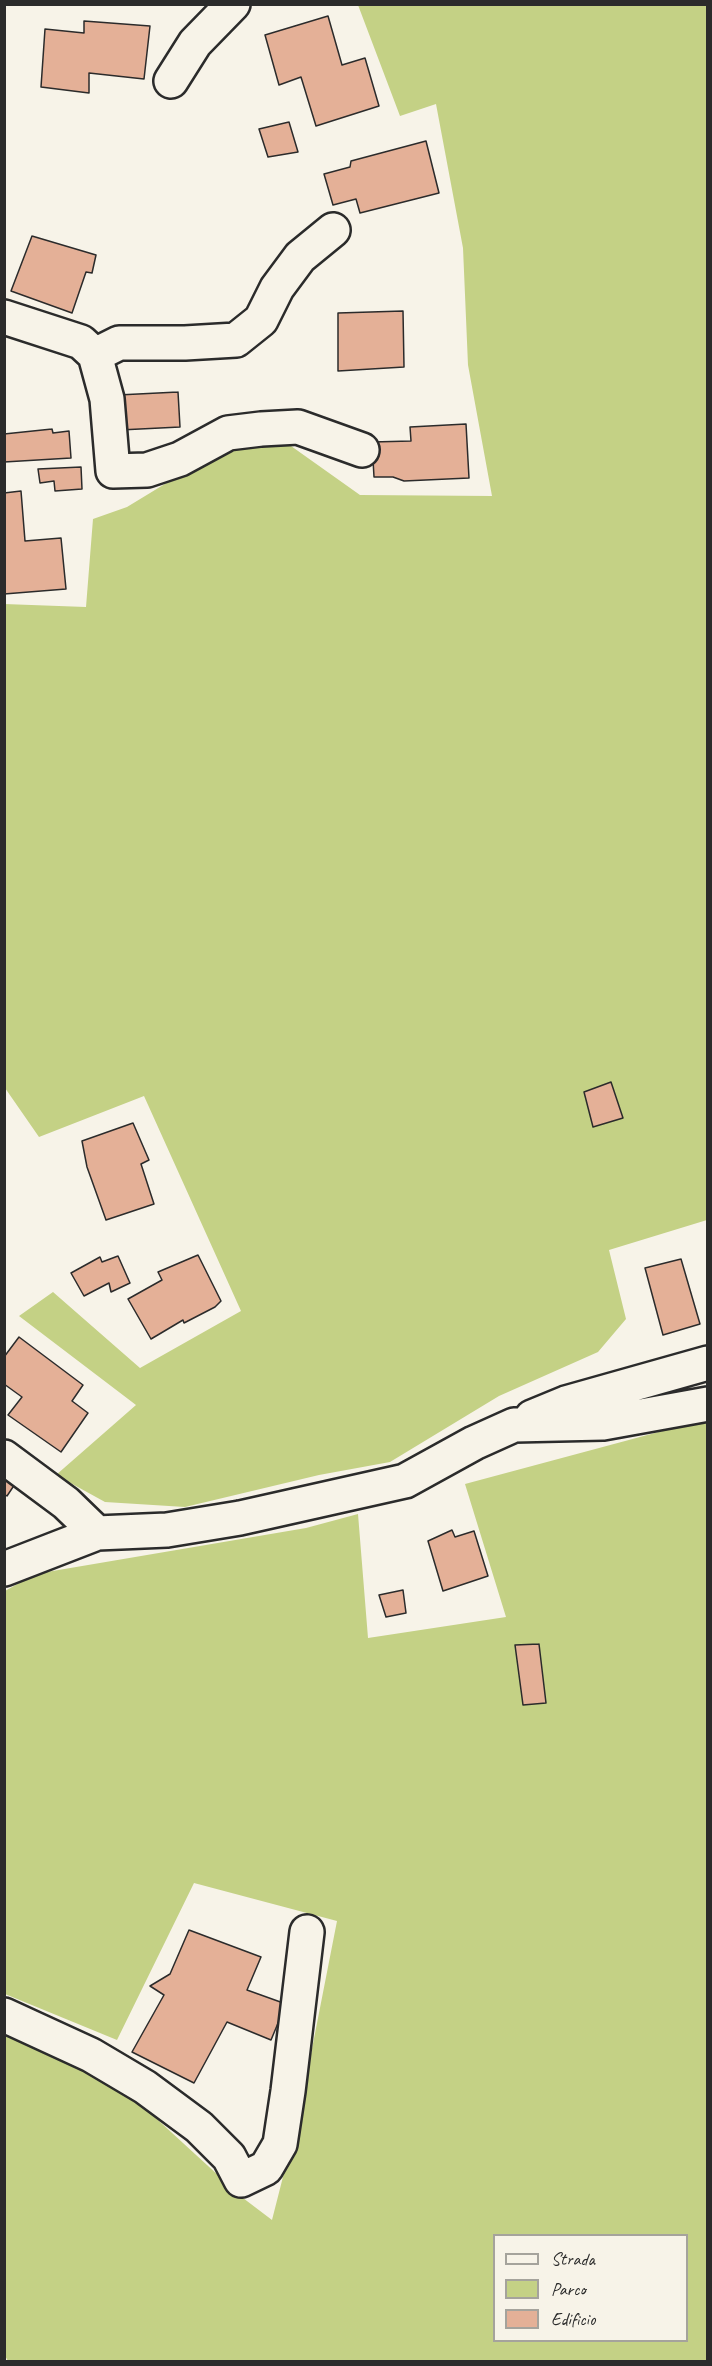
<!DOCTYPE html>
<style>
body{margin:0}
#map{position:relative;width:712px;height:2366px;overflow:hidden;background:#f7f3e8;font-family:Caveat,sans-serif}
canvas{display:block}
.frame{position:absolute;inset:0;border:6px solid #2b2b2b;pointer-events:none}
.legend{position:absolute;left:493px;top:2234px;width:195px;height:108px;box-sizing:border-box;background:#f7f3e8;border:2px solid #a5a39c;margin:0;padding:8px 10px;list-style:none;font-size:18px;color:#2b2b2b}
.legend li{display:flex;align-items:center;gap:12px;height:30px}
.legend b{width:30px;border:2px solid #a5a39c}
</style>
<div id="map">
<canvas width="712" height="2366"></canvas>
<div class="frame"></div>
<ul class="legend">
<li><b style="height:8px;background:#f7f3e8"></b>Strada</li>
<li><b style="height:16px;background:#c4d185"></b>Parco</li>
<li><b style="height:16px;background:#e4b097"></b>Edificio</li>
</ul>
</div>
<script>
const context = document.querySelector('canvas').getContext('2d');
context.lineJoin = 'round';
function fill(path, color) {
  context.fillStyle = color;
  context.fill(path, 'evenodd');
}
function toPath(rows) {
  const path = new Path2D();
  for (const r of rows) {
    path.moveTo(r[0], r[1]);
    for (let i = 2; i < r.length; i += 2) path.lineTo(r[i], r[i + 1]);
  }
  return path;
}
function trace(path, color, width, dash) {
  context.strokeStyle = color;
  context.lineWidth = width;
  context.lineCap = dash ? 'butt' : 'round';
  context.setLineDash(dash || []);
  context.stroke(path);
}
const green = toPath([
 [358,5,707,5,707,1220,609,1250,626,1319,598,1352,499,1396,390,1462,319,1475,185,1507,105,1502,56,1475,136,1405,19,1316,53,1292,140,1368,241,1311,144,1096,39,1137,5,1088,4,604,86,607,93,519,127,507,229,445,291,446,360,495,492,496,468,365,463,248,436,104,400,116],
 [707,1419,707,2361,8,2361,4,2354,5,2032,123,2088,243,2198,272,2220,300,2110,337,1921,194,1883,117,2040,5,1994,5,1591,35,1574,306,1528,358,1514,368,1638,506,1617,465,1484],
 [494,2236,686,2236,686,2340,494,2340]
]);
const building = toPath([
 [328,16,342,65,365,58,379,106,316,126,301,77,279,85,265,35,328,16],
 [84,21,150,26,144,79,89,73,89,93,41,87,45,29,84,33,84,21],
 [289,122,298,152,268,157,259,129,289,122],
 [426,141,439,193,360,213,356,199,333,205,324,174,350,167,351,161,426,141],
 [32,236,96,255,92,273,86,272,72,313,11,291,32,236],
 [403,311,404,367,338,371,338,313,403,311],
 [178,392,180,427,120,430,118,395,178,392],
 [466,424,469,478,404,481,393,477,374,477,372,442,411,441,410,427,466,424],
 [52,429,53,433,69,431,71,458,4,462,4,434,52,429],
 [81,467,82,489,55,491,54,481,40,483,38,469,81,467],
 [21,491,25,541,61,538,66,589,4,594,4,493,21,491],
 [611,1082,623,1118,593,1127,584,1092,611,1082],
 [133,1123,149,1160,141,1164,154,1204,106,1220,87,1167,82,1141,133,1123],
 [198,1255,221,1301,215,1307,184,1323,183,1320,151,1339,128,1299,162,1280,158,1272,198,1255],
 [118,1256,130,1283,111,1292,109,1283,84,1296,71,1273,100,1257,102,1262,118,1256],
 [681,1259,700,1324,663,1335,645,1268,681,1259],
 [19,1337,83,1385,72,1401,88,1413,61,1452,8,1415,22,1397,4,1384,4,1357,19,1337],
 [4,1472,17,1481,7,1496,4,1494,4,1472],
 [452,1530,455,1537,474,1531,488,1576,443,1591,428,1541,452,1530],
 [403,1590,406,1613,386,1617,379,1595,403,1590],
 [539,1644,546,1703,523,1705,515,1645,539,1644],
 [189,1930,261,1957,247,1990,286,2004,271,2040,227,2022,194,2083,132,2052,164,1995,150,1986,170,1974,189,1930]
]);
const minor = toPath([
 [171,81,195,43,233,4],
 [4,317,81,342,95,355,107,399,113,471,147,470,180,459,228,433,261,429,298,427,362,450],
 [95,355,119,343,185,343,236,340,261,320,277,288,300,257,333,230],
 [532,1417,566,1403,708,1363],
 [4,1457,66,1503,97,1533],
 [4,1569,97,1533,167,1530,240,1518,405,1481,474,1443,514,1425,603,1423,708,1404],
 [4,2015,91,2055,145,2087,199,2127,229,2157,241,2180,266,2168,280,2144,288,2091,307,1932]
]);
fill(green, '#c4d185');
fill(building, '#e4b097');
trace(building, '#2b2b2b', 1.5);
trace(minor, '#2b2b2b', 38);
trace(minor, '#f7f3e8', 33);
</script>
